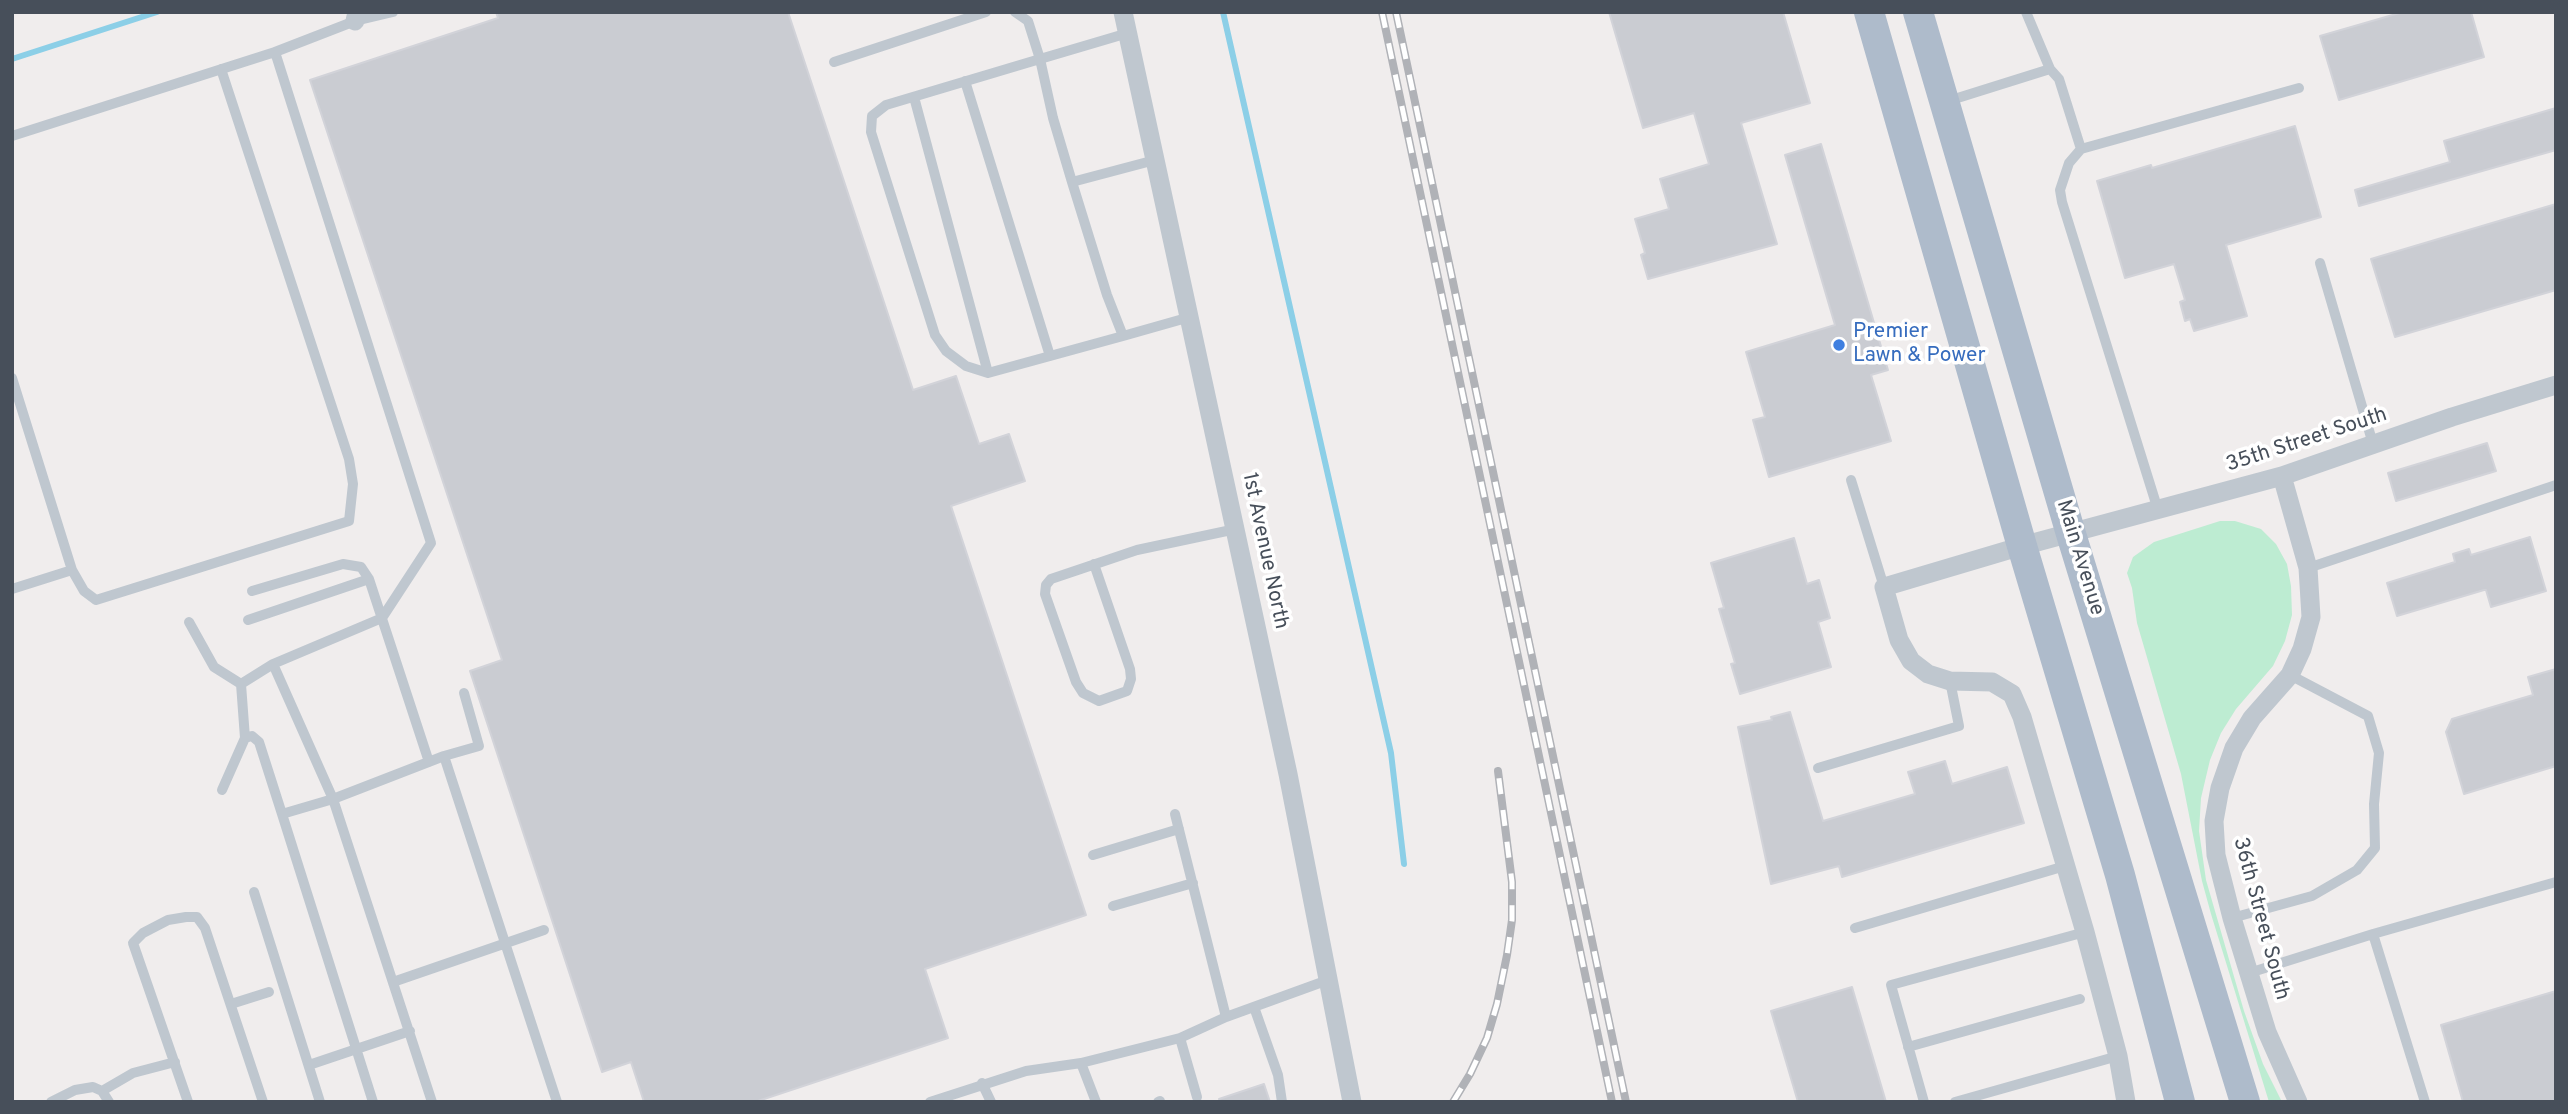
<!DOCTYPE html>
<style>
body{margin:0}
#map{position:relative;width:2568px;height:1114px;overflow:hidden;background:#f0eded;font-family:Overpass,sans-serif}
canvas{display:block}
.frame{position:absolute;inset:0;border:14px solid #474f5a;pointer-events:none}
</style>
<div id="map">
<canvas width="2568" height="1114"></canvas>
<div class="frame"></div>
</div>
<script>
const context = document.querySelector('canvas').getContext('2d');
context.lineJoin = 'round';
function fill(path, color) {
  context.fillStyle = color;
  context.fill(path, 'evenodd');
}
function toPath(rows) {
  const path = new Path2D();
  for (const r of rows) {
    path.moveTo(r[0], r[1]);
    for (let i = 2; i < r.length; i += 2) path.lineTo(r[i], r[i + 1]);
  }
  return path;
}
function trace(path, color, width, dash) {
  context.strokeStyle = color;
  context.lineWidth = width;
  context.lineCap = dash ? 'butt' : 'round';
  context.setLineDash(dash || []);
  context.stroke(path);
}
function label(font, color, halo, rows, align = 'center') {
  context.font = font + ' Overpass,sans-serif';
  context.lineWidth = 7;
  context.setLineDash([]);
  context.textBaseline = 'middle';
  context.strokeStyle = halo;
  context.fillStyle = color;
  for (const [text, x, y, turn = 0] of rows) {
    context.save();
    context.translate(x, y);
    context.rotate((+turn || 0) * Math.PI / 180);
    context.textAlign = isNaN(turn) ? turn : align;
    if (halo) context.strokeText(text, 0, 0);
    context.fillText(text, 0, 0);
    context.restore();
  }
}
const green = toPath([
 [2220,521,2235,521,2261,529,2276,544,2287,564,2291,586,2292,615,2285,641,2273,666,2236,709,2221,733,2210,760,2201,798,2199,831,2206,880,2244,1011,2263,1064,2282,1102,2269,1102,2211,914,2202,881,2181,774,2137,623,2132,588,2127,573,2133,557,2154,542]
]);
const stream = toPath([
 [1223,12,1391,753,1404,864],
 [12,59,157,12]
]);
const building = toPath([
 [496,12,788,12,913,390,956,376,979,444,1009,434,1025,481,951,506,1086,915,925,969,948,1038,755,1102,644,1102,631,1062,602,1072,470,671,502,660,310,80,498,18,496,12],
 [1609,12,1783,12,1810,103,1741,123,1777,244,1648,279,1641,255,1645,253,1635,219,1669,209,1660,179,1709,164,1694,113,1643,128,1609,12],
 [2403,12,2471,12,2484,57,2339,100,2320,36,2403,12],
 [2556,108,2556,150,2359,206,2355,190,2450,162,2444,141,2556,108],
 [2295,126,2321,217,2226,245,2247,316,2194,331,2190,319,2185,321,2180,302,2185,300,2174,264,2125,278,2097,181,2151,165,2152,168,2295,126],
 [1821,144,1888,370,1871,375,1891,441,1769,477,1753,420,1765,417,1746,352,1835,325,1785,155,1821,144],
 [2556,204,2556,290,2395,337,2371,259,2556,204],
 [2487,443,2496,471,2396,501,2388,473,2487,443],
 [2530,537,2546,591,2491,607,2486,590,2484,590,2397,616,2387,583,2455,562,2453,554,2469,549,2471,555,2530,537],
 [1794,538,1807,584,1819,580,1830,618,1818,622,1831,667,1740,694,1731,664,1735,663,1719,609,1724,608,1711,563,1794,538],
 [2556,669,2556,766,2464,794,2446,732,2452,719,2533,695,2528,677,2556,669],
 [1790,712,1823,821,1915,794,1908,772,1945,761,1952,784,2007,767,2024,823,1842,877,1839,866,1771,884,1738,727,1772,720,1771,717,1790,712],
 [1852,987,1886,1102,1798,1102,1771,1011,1852,987],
 [2556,991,2556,1102,2463,1102,2441,1025,2556,991],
 [1264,1084,1270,1102,1220,1102,1219,1099,1264,1084]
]);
const service = toPath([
 [1015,12,1028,21,1040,59,886,105,872,116,871,132,935,335,946,351,966,366,988,373,1123,336],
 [1128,33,1040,59,1053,118,1072,182,1107,295,1123,336,1190,317],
 [834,62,986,12],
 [2050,69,2059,79,2081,149],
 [965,81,1050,356],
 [914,97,988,373],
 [1948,101,2050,69,2026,12],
 [12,136,275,52],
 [1072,182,1155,160],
 [2320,263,2373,444],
 [12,378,72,570,84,591,96,600,349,521,353,484,349,459,221,69],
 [1851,480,1884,587],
 [2158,510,2062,202,2060,190,2069,163,2081,149,2299,88],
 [1094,564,1130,669,1131,679,1127,691,1099,701,1083,693,1076,682,1045,594,1046,585,1051,579,1137,550,1236,529],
 [2308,568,2556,485],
 [12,589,72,570],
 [252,591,343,564,361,567,369,579,429,762],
 [248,620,369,579],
 [189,622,214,667,241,684,245,738,222,790],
 [241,684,273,664],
 [245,738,252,736,259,742,282,814],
 [444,756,479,746,464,693],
 [1818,768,1959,726,1950,681],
 [1175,814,1226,1017],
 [1093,855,1179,829],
 [254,892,320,1102],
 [1113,906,1193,883],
 [2232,918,2312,896,2357,870,2375,848,2374,804,2379,753,2368,716,2290,675],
 [1855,928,2065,866],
 [2373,934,2425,1102],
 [2249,973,2373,934,2556,882],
 [393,982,544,930],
 [231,1004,269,992],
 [1254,1007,1278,1075,1282,1102],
 [1180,1038,1197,1097],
 [1908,1047,2080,999],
 [1081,1063,1180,1038,1226,1017,1328,980],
 [309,1065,410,1031],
 [982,1083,991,1102],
 [102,1091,133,1073,175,1062],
 [51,1102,75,1090,93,1087,102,1091,109,1102],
 [188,1102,133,943,143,933,168,920,186,917,197,917,205,928,263,1102],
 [373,1102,282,814,333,799,273,664,382,618,431,543,275,52,355,21,393,12],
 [432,1102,333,799,444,756,557,1102],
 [930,1102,1026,1071,1081,1063,1096,1102],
 [1158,1102,1160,1101],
 [1924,1102,1891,985,2085,932],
 [1955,1102,2118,1056]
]);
const minor = toPath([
 [1123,12,1288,774,1352,1102],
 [355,21,357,12],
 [2282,476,2308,568,2311,617,2302,649,2290,675,2252,718,2234,748,2220,788,2214,821,2216,855,2232,918,2267,1032,2298,1102],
 [2126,1102,2118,1056,2085,932,2022,717,2012,694,1992,682,1950,681,1928,674,1911,661,1899,640,1884,587,2022,546,2282,476,2452,417,2556,385]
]);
const primary = toPath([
 [1869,12,2022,546,2120,875,2180,1102],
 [1918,12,2071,534,2245,1102]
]);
const rail = toPath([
 [1382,12,1612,1102],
 [1396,12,1626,1102],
 [1453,1102,1470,1074,1487,1038,1497,1004,1507,955,1512,920,1512,882,1498,771]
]);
const markers = [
 [1839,345,7,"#3f7fe0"]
];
const shopNames = [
 ["Premier",1853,333],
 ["Lawn & Power",1853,357]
];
const streetNames = [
 ["35th Street South",2307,441,-18],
 ["1st Avenue North",1264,551,78],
 ["Main Avenue",2079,558,73],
 ["36th Street South",2260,919,75]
];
fill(green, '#bdecd2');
trace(stream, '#8ccfe7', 6);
fill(building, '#caccd2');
trace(building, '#d2d3d9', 2);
trace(service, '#bfc7cf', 10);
trace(minor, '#bfc7cf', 19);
trace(primary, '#aebbcb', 30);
trace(rail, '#b0b2b7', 8);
trace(rail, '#fff', 5, [16]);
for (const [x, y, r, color] of markers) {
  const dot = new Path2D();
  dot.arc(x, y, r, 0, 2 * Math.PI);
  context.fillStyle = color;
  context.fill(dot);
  trace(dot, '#fff', 2.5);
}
label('21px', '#366cbe', '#fff', shopNames, 'left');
label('21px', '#474f5a', '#fff', streetNames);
</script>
